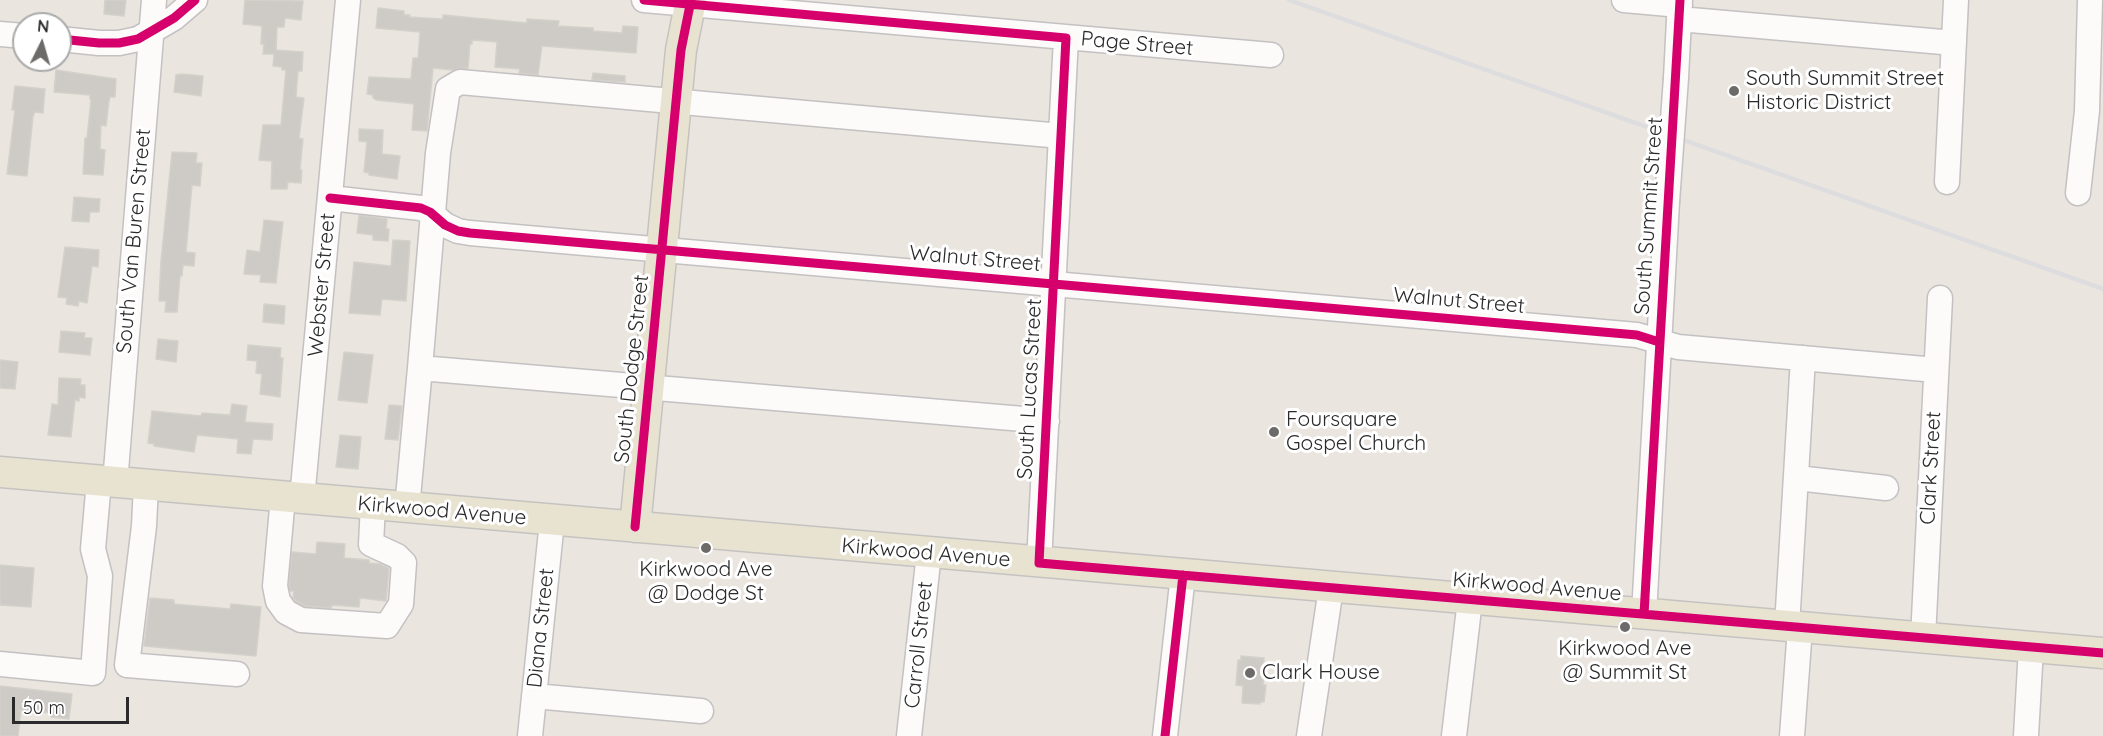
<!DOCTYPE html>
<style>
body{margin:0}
#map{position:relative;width:2103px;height:736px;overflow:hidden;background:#eae5df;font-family:Quicksand,sans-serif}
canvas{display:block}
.north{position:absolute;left:12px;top:12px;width:60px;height:60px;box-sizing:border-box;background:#fff;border:2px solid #aaa;border-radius:50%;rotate:5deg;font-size:16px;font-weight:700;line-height:24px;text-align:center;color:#2a2a2a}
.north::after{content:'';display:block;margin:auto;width:21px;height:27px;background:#6d6b69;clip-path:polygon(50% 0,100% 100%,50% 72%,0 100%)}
.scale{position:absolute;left:12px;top:697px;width:117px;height:27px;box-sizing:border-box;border:3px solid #2a2a2a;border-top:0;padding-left:8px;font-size:18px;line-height:21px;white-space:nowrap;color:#2a2a2a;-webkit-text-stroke:4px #fff;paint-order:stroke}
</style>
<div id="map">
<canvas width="2103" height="736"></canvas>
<div class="north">N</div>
<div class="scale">50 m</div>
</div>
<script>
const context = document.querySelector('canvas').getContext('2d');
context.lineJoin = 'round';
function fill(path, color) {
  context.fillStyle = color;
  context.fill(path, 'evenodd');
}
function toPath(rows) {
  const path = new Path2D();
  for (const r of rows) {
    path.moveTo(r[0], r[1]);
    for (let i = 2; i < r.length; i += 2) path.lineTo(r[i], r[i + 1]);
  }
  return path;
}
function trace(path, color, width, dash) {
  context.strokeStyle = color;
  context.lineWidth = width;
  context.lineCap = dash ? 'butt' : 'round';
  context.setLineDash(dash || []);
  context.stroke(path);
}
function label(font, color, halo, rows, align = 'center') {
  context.font = font + ' Quicksand,sans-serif';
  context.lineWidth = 6;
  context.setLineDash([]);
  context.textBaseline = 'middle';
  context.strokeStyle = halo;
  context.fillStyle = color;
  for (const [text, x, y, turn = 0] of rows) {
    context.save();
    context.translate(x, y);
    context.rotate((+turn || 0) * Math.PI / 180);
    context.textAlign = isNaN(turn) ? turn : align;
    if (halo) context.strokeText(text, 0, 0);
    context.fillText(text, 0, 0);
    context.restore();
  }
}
const building = toPath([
 [105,0,126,0,124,16,104,14,105,0],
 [245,0,303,1,301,20,285,18,284,27,277,27,276,50,303,52,302,71,298,71,296,97,304,98,299,138,303,139,300,170,302,170,301,183,288,182,287,189,271,189,272,161,259,160,263,125,281,125,286,70,282,70,282,67,273,66,274,54,263,54,264,44,261,44,262,26,243,24,245,0],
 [378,8,404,11,404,15,410,15,409,17,443,19,443,15,527,23,527,19,559,21,558,26,593,28,593,31,622,33,623,26,638,27,636,53,542,46,538,75,519,73,520,69,495,67,497,42,472,40,472,44,470,44,468,68,452,70,433,68,427,131,412,130,414,104,376,100,373,98,373,95,367,94,369,77,411,79,413,58,418,58,420,32,376,28,378,8],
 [56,70,116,79,115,97,110,97,109,101,106,126,101,125,100,149,105,150,103,175,83,174,85,138,87,138,91,100,90,99,90,95,54,92,56,70],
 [593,73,625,76,625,82,592,80,593,73],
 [182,74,203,76,201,96,174,92,176,75,182,74],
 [15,86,45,89,43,113,35,112,33,116,27,176,7,174,15,110,12,110,15,86],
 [359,129,383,130,382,154,400,156,397,179,369,175,369,173,364,172,367,142,359,141,359,129],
 [172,152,197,153,196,163,202,163,200,186,192,185,186,252,195,253,194,266,183,265,182,276,180,276,177,312,165,312,166,301,159,301,161,261,172,152],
 [74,197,100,199,99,212,90,212,89,222,72,221,74,197],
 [359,215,387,219,386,229,389,229,388,241,373,240,373,235,357,233,359,215],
 [264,220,283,222,276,283,260,282,261,275,244,274,247,250,260,252,264,220],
 [393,240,410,241,406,301,382,299,380,315,349,313,354,262,391,266,393,240],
 [65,247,99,250,98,267,92,266,87,303,79,301,78,306,66,304,67,298,58,297,65,247],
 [264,304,285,306,284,324,263,322,264,304],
 [61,331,85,333,84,338,92,338,90,355,59,352,61,331],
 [158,339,178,341,176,362,156,359,158,339],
 [248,345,281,348,280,358,283,358,280,397,260,394,262,374,256,373,257,361,247,360,248,345],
 [344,352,373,355,367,403,338,400,344,352],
 [0,360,18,362,15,389,0,388,0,360],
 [59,378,81,379,80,385,85,385,85,398,79,397,79,401,75,400,71,437,48,435,52,404,58,405,59,378],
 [232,404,247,406,245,422,273,424,272,440,253,439,251,454,237,453,238,439,197,435,194,452,154,446,154,444,148,443,152,411,201,416,202,413,230,415,232,404],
 [389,405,402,406,398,440,385,439,389,405],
 [340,435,361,437,358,469,336,467,340,435],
 [317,542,345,544,344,558,369,560,369,563,380,564,389,568,386,601,360,598,359,607,332,605,331,608,305,606,296,601,293,598,294,591,290,591,289,585,292,552,316,554,317,542],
 [0,565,34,568,31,607,0,605,0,565],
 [150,598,174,600,174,604,230,609,231,604,261,607,256,656,144,646,150,598],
 [1241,656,1264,658,1263,685,1266,685,1264,702,1260,702,1260,704,1242,703,1243,686,1236,685,1238,660,1241,660,1241,656],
 [0,686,72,694,69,719,51,717,51,713,21,710,18,736,0,736,0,686]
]);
const minor = toPath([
 [644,0,1271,55],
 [1624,0,1680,5],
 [1679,19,1954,43],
 [0,34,24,36],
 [60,39,99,43,119,43,138,39,174,18,195,0],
 [1676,78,1680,0],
 [1947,182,1956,0],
 [2078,193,2087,111,2090,0],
 [330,198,421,208,430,212,445,225,458,231,470,233,1637,335,1678,347,1936,370],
 [1047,421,420,368,438,153,448,89,460,82,1061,136],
 [1797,478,1886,488],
 [115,483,154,0],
 [146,485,144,526,127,665,237,674],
 [283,497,275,586,278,601,286,612,301,620,387,626,401,604,404,563,397,556,371,544,373,505],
 [302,499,348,0],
 [407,508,420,368],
 [1039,563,1066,38],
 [1644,614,1667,202],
 [1787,626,1803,358],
 [1923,638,1940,298],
 [0,664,93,673,100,576,93,549,99,481],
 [534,696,701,711],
 [530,736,552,521],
 [909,736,929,553],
 [1165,736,1183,575],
 [1309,736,1331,588],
 [1454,736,1470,600],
 [1792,736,1800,628],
 [2026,736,2031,648]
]);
const major = toPath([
 [0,472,2103,653],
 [635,527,681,50,691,0]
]);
const rail = toPath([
 [1289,0,2103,289]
]);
const minorBridge = toPath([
 [1667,202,1676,78]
]);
const cycleway = toPath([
 [644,0,1066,38,1039,563,2103,653],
 [60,39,99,43,119,43,138,39,174,18,195,0],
 [330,198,421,208,430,212,445,225,458,231,470,233,1637,335,1659,342],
 [635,527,681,50,691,0],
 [1644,614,1680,0],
 [1165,736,1183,575]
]);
const markers = [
 [1734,91,6,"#6d6b69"],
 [1274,432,6,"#6d6b69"],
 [706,548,6,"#6d6b69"],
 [1625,627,6,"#6d6b69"],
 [1250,673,6,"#6d6b69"]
];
const streetNames = [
 ["Page Street",1137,44,5],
 ["South Summit Street",1649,216,-86],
 ["South Van Buren Street",134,241,-85],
 ["Walnut Street",975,259,5],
 ["Webster Street",322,285,-85],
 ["Walnut Street",1459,301,5],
 ["South Dodge Street",632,369,-84],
 ["South Lucas Street",1030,389,-87],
 ["Clark Street",1931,468,-87],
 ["Kirkwood Avenue",442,511,5],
 ["Kirkwood Avenue",926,553,5],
 ["Kirkwood Avenue",1537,587,5],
 ["Diana Street",541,628,-84],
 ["Carroll Street",919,645,-84]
];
const poiNames = [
 ["South Summit Street",1746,79],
 ["Historic District",1746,103],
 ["Foursquare",1286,420],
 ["Gospel Church",1286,444],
 ["Kirkwood Ave",706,570,"center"],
 ["@ Dodge St",706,594,"center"],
 ["Kirkwood Ave",1625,649,"center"],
 ["@ Summit St",1625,673,"center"],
 ["Clark House",1262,673]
];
fill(building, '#cecbc6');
trace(building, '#d4d1cb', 1.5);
trace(minor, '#c3c1c1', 27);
trace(major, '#c5c3c1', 33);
trace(minor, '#fcfbfa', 24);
trace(major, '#e8e2d1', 30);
trace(rail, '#dddddf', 4.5);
trace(minorBridge, '#c3c1c1', 27, []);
trace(minorBridge, '#fcfbfa', 24);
trace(cycleway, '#d6006c', 9);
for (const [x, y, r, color] of markers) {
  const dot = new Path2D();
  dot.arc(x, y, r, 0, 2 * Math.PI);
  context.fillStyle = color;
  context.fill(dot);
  trace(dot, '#fff', 2);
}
label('21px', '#2a2a2a', '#fff', streetNames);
label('21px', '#2a2a2a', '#fff', poiNames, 'left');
</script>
